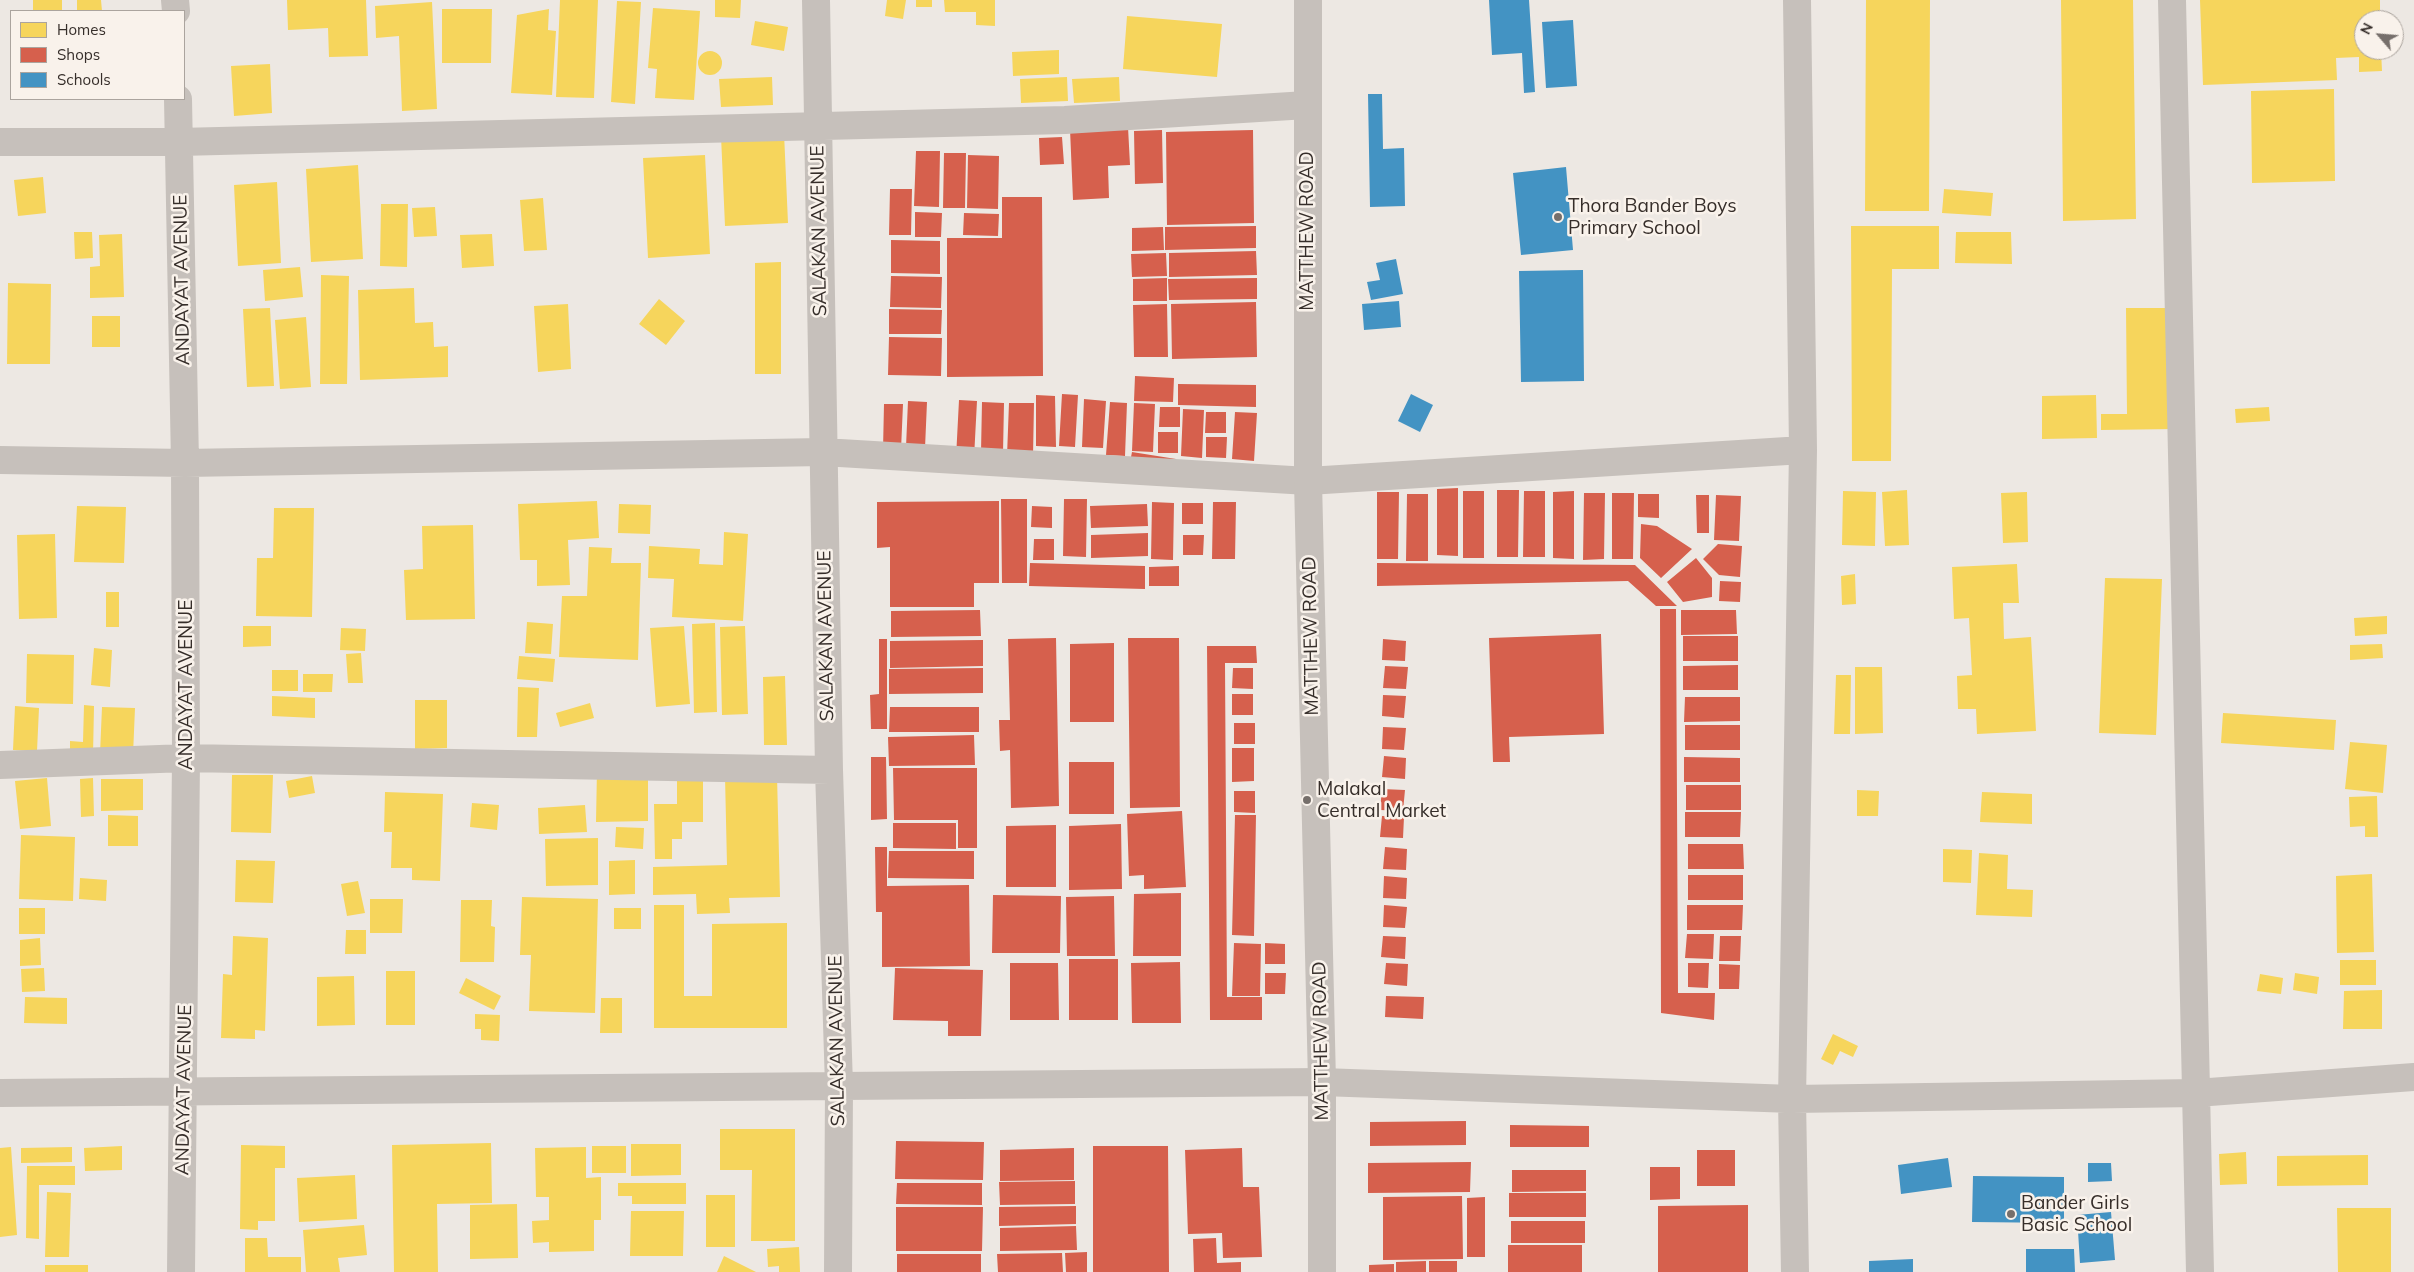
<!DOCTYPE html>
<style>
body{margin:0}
#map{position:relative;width:2414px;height:1272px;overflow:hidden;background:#ede8e3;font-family:Mulish,sans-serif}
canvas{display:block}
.legend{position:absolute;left:10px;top:10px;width:175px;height:90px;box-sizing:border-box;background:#f9f2eb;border:1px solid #aba49e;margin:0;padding:6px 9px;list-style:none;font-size:15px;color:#362e2a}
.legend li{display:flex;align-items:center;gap:10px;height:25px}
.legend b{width:25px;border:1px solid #aba49e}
.north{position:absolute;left:2354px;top:10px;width:50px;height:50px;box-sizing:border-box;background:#f9f2eb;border:1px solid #aba49e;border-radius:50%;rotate:297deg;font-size:14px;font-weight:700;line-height:20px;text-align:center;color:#362e2a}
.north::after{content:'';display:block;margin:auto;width:18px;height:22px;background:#766f6b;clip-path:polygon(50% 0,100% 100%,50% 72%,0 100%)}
</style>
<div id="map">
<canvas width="2414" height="1272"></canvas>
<ul class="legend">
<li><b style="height:14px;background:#f6d55c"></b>Homes</li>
<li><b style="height:14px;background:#d6604d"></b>Shops</li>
<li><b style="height:14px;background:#4393c3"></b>Schools</li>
</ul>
<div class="north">N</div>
</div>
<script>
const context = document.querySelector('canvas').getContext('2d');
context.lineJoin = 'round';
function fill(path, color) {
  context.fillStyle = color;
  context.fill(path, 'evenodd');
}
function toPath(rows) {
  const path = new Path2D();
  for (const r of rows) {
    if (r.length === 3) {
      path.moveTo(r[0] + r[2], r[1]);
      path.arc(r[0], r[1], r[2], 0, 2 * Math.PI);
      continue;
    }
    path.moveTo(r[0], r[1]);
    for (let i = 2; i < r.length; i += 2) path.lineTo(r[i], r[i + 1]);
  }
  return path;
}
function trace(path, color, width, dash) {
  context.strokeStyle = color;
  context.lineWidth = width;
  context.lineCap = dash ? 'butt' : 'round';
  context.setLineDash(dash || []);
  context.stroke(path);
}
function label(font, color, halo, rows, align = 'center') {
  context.font = font + ' Mulish,sans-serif';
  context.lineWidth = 5;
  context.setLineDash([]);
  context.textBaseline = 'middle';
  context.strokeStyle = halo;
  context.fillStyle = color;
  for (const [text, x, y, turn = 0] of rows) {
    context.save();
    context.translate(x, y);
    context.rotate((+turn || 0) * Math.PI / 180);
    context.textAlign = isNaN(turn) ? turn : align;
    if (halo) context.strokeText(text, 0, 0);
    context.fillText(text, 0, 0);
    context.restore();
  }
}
const homes = toPath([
 [33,0,62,0,62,11,33,11],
 [77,0,101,0,102,11,77,11],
 [287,0,366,0,368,56,329,57,328,28,288,30],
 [560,0,598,0,594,98,556,97],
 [715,0,741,0,740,18,715,17],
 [887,0,906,0,903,19,885,16],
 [916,0,932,0,932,7,916,7],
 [944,0,995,0,995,26,976,25,976,12,945,12],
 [1866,0,1930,0,1929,211,1865,211],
 [2061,0,2133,0,2136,219,2063,221],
 [2200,0,2380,0,2380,20,2364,20,2364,50,2381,50,2382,71,2359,72,2359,57,2336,58,2337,80,2203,85],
 [617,1,641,2,635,104,611,102],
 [432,2,437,109,402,111,399,36,376,38,375,6],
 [653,8,700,11,694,100,655,98,657,69,648,68],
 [442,9,492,9,491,63,442,63],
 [549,9,548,30,556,31,552,95,511,93,517,15],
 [1127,16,1222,24,1217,77,1123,69],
 [755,21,788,27,784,51,751,45],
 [1059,50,1059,74,1013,76,1012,52],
 [710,63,12],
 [270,64,272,113,234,116,231,66],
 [772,77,773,105,721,107,719,79],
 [1067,77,1068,101,1021,103,1020,79],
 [1119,77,1120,101,1074,103,1072,79],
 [2334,89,2335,181,2252,183,2251,91],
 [784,133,788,223,725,226,721,136],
 [705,155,710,254,648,258,643,158],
 [358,165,363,259,311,262,306,169],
 [43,177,46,213,18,216,14,180],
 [277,182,281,263,238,266,234,185],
 [1944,189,1993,193,1991,216,1942,213],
 [543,198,547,250,524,251,520,200],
 [381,204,408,204,407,267,380,266],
 [435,207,437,236,414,237,412,208],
 [1851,226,1939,226,1939,269,1892,269,1891,461,1852,461],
 [74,232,92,232,93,258,75,259],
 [1956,232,2011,232,2012,264,1955,263],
 [122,234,124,297,90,298,90,267,100,266,99,235],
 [492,234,494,266,462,268,460,235],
 [781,262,781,374,755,374,755,263],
 [300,267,303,297,265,301,263,270],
 [321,275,349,276,347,384,320,384],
 [8,283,51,284,50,364,7,364],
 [414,288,415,323,433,322,434,347,448,346,448,377,360,380,358,290],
 [659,299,685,321,666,345,639,324],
 [568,304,571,369,538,372,534,306],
 [270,308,274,386,247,387,243,309],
 [2126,308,2173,308,2174,429,2101,430,2101,414,2127,414],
 [92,316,120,316,120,347,92,347],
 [306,317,311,387,280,389,275,320],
 [2096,395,2097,438,2042,439,2042,396],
 [2269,407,2270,421,2236,423,2235,409],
 [1907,490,1909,545,1885,546,1882,492],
 [1843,491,1876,492,1875,546,1842,545],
 [2027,492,2028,542,2003,543,2001,493],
 [597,501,599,538,568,540,570,585,537,586,537,560,520,560,518,504],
 [619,504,651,505,650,534,618,533],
 [77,506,126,507,124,563,74,562],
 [274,508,314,508,312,617,256,616,257,558,273,558],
 [473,525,475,619,406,620,404,570,423,569,422,526],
 [724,532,748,534,743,621,672,617,674,579,648,578,649,546,700,549,699,564,723,565],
 [55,534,57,618,19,619,17,535],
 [589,547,612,548,611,563,641,563,638,660,559,657,562,596,587,596],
 [2017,564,2019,603,2003,603,2004,639,2031,637,2036,731,1977,734,1976,709,1958,709,1957,676,1972,675,1969,618,1954,619,1952,567],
 [1855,574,1856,604,1842,605,1841,576],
 [2105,578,2162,579,2156,735,2099,733],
 [106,592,119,592,119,627,106,627],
 [2387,616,2387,634,2355,636,2354,618],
 [527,622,553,624,551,654,525,653],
 [715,623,717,712,694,713,692,624],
 [243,626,271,626,271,646,243,647],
 [684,626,690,704,656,707,650,628],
 [745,626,748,714,722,715,720,627],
 [341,628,366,629,365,651,340,650],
 [2382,644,2383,658,2350,660,2350,645],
 [94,648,112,650,110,687,91,685],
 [361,653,363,683,348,683,346,654],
 [27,654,74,655,73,704,26,703],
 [519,656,555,659,553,682,517,679],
 [1855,667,1882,667,1883,733,1855,734],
 [272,670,298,670,298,691,272,691],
 [303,674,333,674,332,692,303,692],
 [1836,675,1851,675,1850,734,1834,734],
 [785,676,787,745,764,745,763,677],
 [518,687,539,688,537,737,517,737],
 [272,696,315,698,315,718,272,716],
 [415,700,447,700,447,748,415,749],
 [590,703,594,718,560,727,556,713],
 [84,705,94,706,93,756,70,756,70,741,83,742],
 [15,706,39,708,37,751,13,750],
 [102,707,135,708,133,755,100,754],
 [2223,713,2336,720,2334,750,2221,743],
 [2350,742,2387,745,2383,793,2345,789],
 [648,768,648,821,596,822,597,769],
 [677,774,703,774,703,822,682,822,682,839,672,839,672,859,655,859,654,804,677,804],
 [232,775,273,775,271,833,231,832],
 [777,775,780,897,729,898,730,913,697,914,696,894,653,895,653,867,727,865,725,776],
 [312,776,315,793,289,798,286,781],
 [47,778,51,826,20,829,15,781],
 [93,778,94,816,81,817,80,779],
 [101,779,143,779,143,810,101,811],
 [1857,790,1879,791,1878,816,1857,816],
 [385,792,443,794,440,881,412,880,412,868,391,868,392,832,384,832],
 [1982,792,2032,794,2032,824,1980,822],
 [2377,796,2378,837,2365,837,2365,826,2350,827,2349,797],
 [472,803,499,805,497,830,470,827],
 [585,805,587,832,539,834,538,808],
 [108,815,138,816,138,846,108,846],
 [616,827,644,828,643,849,615,847],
 [21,835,75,837,73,901,19,899],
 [598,838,598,885,546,886,545,839],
 [1943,849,1972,850,1971,883,1943,882],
 [1979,853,2008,855,2007,889,2033,890,2032,917,1976,915],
 [236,860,275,861,273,903,235,902],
 [635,860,635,894,609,895,609,861],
 [2372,874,2374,952,2337,953,2336,876],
 [80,878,107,880,106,901,79,899],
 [358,881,365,913,347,916,341,884],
 [522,897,598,899,595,1013,529,1011,531,955,520,955],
 [370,899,403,899,402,933,370,933],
 [461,900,492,900,491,926,495,927,494,962,460,962],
 [654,905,684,905,684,996,712,996,712,924,787,923,787,1028,654,1028],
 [19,908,45,908,45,934,19,934],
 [614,908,641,908,641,929,614,929],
 [346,930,366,930,366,954,345,954],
 [233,936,268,938,265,1031,255,1030,255,1039,221,1038,223,974,232,975],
 [40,938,41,965,20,966,20,940],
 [2340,960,2376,960,2376,985,2340,985],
 [44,968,45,991,22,992,21,969],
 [386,971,415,971,415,1025,386,1025],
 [2295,973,2319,977,2317,994,2293,990],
 [2260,974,2283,978,2281,994,2257,991],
 [354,976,355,1025,317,1026,317,977],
 [466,978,501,996,494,1010,459,993],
 [2382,990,2382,1029,2343,1029,2344,991],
 [25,997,67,998,67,1024,24,1023],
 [601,998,622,998,622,1033,600,1033],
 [475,1014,500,1015,499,1041,481,1040,481,1029,475,1029],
 [1833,1034,1858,1046,1853,1057,1840,1051,1833,1065,1821,1059],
 [720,1129,795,1129,795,1241,751,1241,752,1170,720,1170],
 [491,1143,492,1203,437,1204,438,1272,394,1272,392,1145],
 [631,1144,681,1144,681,1175,631,1176],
 [241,1145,285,1146,285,1168,275,1168,275,1221,258,1221,258,1230,240,1229],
 [122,1146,122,1170,85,1171,84,1148],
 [592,1146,626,1146,626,1173,592,1173],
 [11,1147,17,1235,0,1237,0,1148],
 [72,1147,72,1162,21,1163,21,1148],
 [586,1147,586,1178,601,1177,601,1220,594,1220,594,1251,549,1252,549,1242,533,1243,532,1221,549,1220,549,1197,536,1197,535,1148],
 [2246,1152,2247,1184,2220,1185,2219,1154],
 [2368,1155,2368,1185,2277,1186,2277,1156],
 [27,1166,75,1166,75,1185,39,1185,39,1239,26,1238],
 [355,1175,357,1219,299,1222,297,1178],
 [618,1183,686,1183,686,1204,632,1204,632,1196,618,1196],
 [47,1192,71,1193,69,1257,45,1257],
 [706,1195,735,1195,735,1247,706,1247],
 [517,1204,518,1258,470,1259,470,1205],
 [2337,1208,2391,1208,2391,1272,2338,1272],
 [631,1211,684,1211,683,1256,630,1256],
 [364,1225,367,1255,338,1258,340,1272,306,1272,303,1230],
 [245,1238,267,1238,268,1257,301,1257,301,1272,245,1272],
 [799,1247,800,1272,779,1272,779,1266,768,1267,767,1249],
 [724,1256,756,1272,717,1272],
 [45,1265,88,1265,88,1272,45,1272]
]);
const shops = toPath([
 [1128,127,1130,165,1108,166,1109,198,1073,200,1070,129],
 [1162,130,1163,183,1135,184,1134,131],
 [1253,130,1254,223,1167,225,1166,132],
 [1062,137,1064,164,1040,165,1039,138],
 [916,151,940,151,939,207,914,206],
 [944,153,966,153,965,208,943,208],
 [968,155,999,156,998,209,967,208],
 [890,189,912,189,911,235,889,235],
 [1002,197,1042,197,1043,376,947,377,947,238,1002,238],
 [915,212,942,213,941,237,915,237],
 [964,213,999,214,998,236,963,235],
 [1256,226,1256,248,1165,250,1165,227],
 [1163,227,1164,250,1132,251,1132,228],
 [891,240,940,241,940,274,891,273],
 [1256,251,1257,275,1169,277,1169,253],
 [1166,253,1167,276,1132,277,1131,254],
 [891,276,942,277,941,308,890,307],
 [1167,278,1167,301,1133,301,1133,279],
 [1257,278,1257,299,1169,300,1168,279],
 [1256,302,1257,357,1172,359,1171,304],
 [1167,304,1168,357,1134,357,1133,305],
 [889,309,942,310,941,334,889,334],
 [889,337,942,338,941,376,888,375],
 [1135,376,1174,378,1173,402,1134,401],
 [1178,384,1256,385,1256,407,1178,405],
 [1062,394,1078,395,1075,447,1059,446],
 [1036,395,1055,396,1056,447,1036,446],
 [1084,399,1106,401,1103,448,1082,447],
 [959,400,977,401,974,458,956,458],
 [908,401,927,402,925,448,906,447],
 [982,402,1004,403,1003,453,981,452],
 [1110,402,1127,403,1125,456,1106,455],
 [1009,403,1034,403,1033,456,1007,456],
 [1134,403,1155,404,1153,452,1132,451],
 [884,404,903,404,901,450,883,450],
 [1160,407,1180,407,1180,427,1159,427],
 [1183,409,1204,410,1202,458,1181,456],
 [1206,412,1226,412,1226,433,1205,433],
 [1235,412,1257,413,1254,461,1232,459],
 [1158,432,1178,432,1178,453,1158,453],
 [1206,437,1227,437,1226,458,1206,457],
 [1132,452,1176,459,1174,470,1130,462],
 [1458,488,1458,556,1437,555,1437,489],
 [1497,490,1519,490,1518,557,1497,557],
 [1463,491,1484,491,1484,558,1463,558],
 [1524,491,1545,491,1545,557,1523,557],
 [1574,491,1574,559,1553,558,1553,492],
 [1377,492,1399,492,1398,559,1377,559],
 [1584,493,1605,493,1604,559,1583,560],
 [1612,493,1634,493,1633,559,1612,559],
 [1407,494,1428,494,1428,561,1406,561],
 [1638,494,1659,494,1659,518,1638,517],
 [1696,495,1709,495,1709,533,1697,533],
 [1716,495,1741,496,1739,541,1714,540],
 [1001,499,1027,499,1027,583,1002,583],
 [1064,499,1087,499,1086,557,1063,556],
 [999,501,999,583,974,583,974,607,890,607,890,547,877,548,877,502],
 [1152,502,1174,503,1173,560,1151,559],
 [1213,502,1236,502,1235,559,1212,559],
 [1182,503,1203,503,1203,524,1182,524],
 [1147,504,1148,526,1091,528,1090,506],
 [1032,506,1052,507,1052,528,1031,527],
 [1641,524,1657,526,1692,549,1661,578,1640,558],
 [1148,533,1148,556,1091,558,1091,535],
 [1183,535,1204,535,1203,555,1183,555],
 [1034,539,1054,539,1054,560,1033,560],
 [1718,544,1742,546,1740,577,1719,575,1703,559],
 [1696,558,1712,578,1712,597,1683,602,1667,582],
 [1030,563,1145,566,1145,589,1029,586],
 [1377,563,1635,565,1677,606,1656,606,1628,581,1377,586],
 [1179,566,1179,586,1149,586,1149,567],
 [1720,581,1741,582,1740,602,1719,601],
 [1660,609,1676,609,1678,993,1715,993,1714,1020,1661,1013],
 [980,610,981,636,891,637,891,611],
 [1681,610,1736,610,1737,634,1681,635],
 [1601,634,1604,734,1509,737,1510,762,1493,762,1489,638],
 [1683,636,1738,636,1738,661,1683,661],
 [1056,638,1059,806,1011,808,1010,750,1000,751,999,720,1010,720,1008,639],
 [1128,638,1179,638,1180,807,1130,808],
 [879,639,887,639,887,729,871,729,870,695,879,694],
 [1383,639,1406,641,1405,661,1382,660],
 [983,640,983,666,890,668,890,641],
 [1114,643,1114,722,1070,722,1070,644],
 [1207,646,1256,646,1257,663,1225,663,1227,997,1262,997,1262,1020,1210,1020],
 [1738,665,1738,690,1683,690,1683,666],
 [1385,666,1408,667,1406,689,1383,688],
 [983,668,983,693,889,694,889,669],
 [1233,668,1253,668,1253,689,1232,688],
 [1232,694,1253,694,1253,715,1232,715],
 [1383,695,1406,696,1404,718,1382,716],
 [1685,697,1740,697,1740,721,1684,722],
 [890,707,979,707,979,732,889,732],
 [1234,723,1255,723,1255,744,1234,744],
 [1685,725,1740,725,1740,750,1685,750],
 [1383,727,1406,728,1404,750,1382,749],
 [974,735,975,765,889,766,888,737],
 [1232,748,1254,748,1254,781,1232,782],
 [1384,756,1406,758,1405,779,1382,777],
 [871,757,886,757,887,819,871,820],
 [1684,757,1740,758,1740,782,1684,782],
 [1069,762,1114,762,1114,814,1069,814],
 [893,768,977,768,977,848,958,848,958,820,894,820],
 [1686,785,1741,785,1741,810,1686,810],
 [1382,789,1405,790,1403,811,1380,810],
 [1234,791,1255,791,1255,813,1234,812],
 [1182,811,1186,887,1144,889,1144,875,1129,876,1127,814],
 [1685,812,1741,812,1740,837,1685,837],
 [1235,815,1256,815,1254,936,1232,935],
 [1382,816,1404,817,1403,838,1380,837],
 [893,823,956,823,956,849,893,848],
 [1121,824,1122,889,1069,890,1069,826],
 [1056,825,1056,887,1006,887,1006,826],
 [1688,844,1743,844,1744,869,1688,869],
 [875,847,887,847,887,886,969,885,970,966,882,967,882,912,876,912],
 [1385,847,1407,849,1406,870,1383,869],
 [889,851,974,851,974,879,888,878],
 [1688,875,1743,875,1743,900,1688,900],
 [1384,876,1407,878,1406,899,1383,898],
 [1181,893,1181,956,1133,956,1134,894],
 [993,895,1061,896,1060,953,992,953],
 [1114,896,1115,956,1067,956,1066,897],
 [1384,905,1407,907,1405,928,1383,927],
 [1687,905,1743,905,1742,930,1687,930],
 [1687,934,1714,934,1713,959,1685,958],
 [1383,936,1406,937,1405,959,1381,957],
 [1720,936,1741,936,1740,961,1719,961],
 [1234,943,1261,944,1260,996,1232,996],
 [1265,943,1285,944,1285,964,1265,964],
 [1069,959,1118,959,1118,1020,1069,1020],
 [1180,962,1181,1023,1132,1023,1131,963],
 [1010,963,1058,963,1059,1020,1010,1020],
 [1386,963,1408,964,1407,986,1384,984],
 [1688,963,1709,963,1708,988,1688,987],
 [1719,964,1740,965,1739,989,1719,989],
 [895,968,983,970,981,1036,948,1036,948,1021,893,1020],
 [1265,973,1286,973,1285,994,1265,994],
 [1386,996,1424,997,1423,1019,1385,1017],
 [1466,1121,1466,1145,1370,1146,1370,1122],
 [1510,1125,1589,1126,1589,1147,1510,1147],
 [896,1141,984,1142,983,1180,895,1179],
 [1093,1146,1168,1146,1169,1272,1093,1272],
 [1074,1148,1074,1180,1000,1181,1000,1150],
 [1242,1148,1243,1187,1259,1187,1262,1257,1223,1258,1222,1233,1188,1234,1185,1150],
 [1697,1150,1735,1150,1735,1186,1697,1186],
 [1471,1162,1470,1192,1368,1193,1368,1163],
 [1650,1167,1680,1167,1680,1199,1650,1200],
 [1512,1170,1586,1170,1586,1191,1512,1192],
 [1075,1181,1075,1204,1000,1205,999,1182],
 [897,1183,982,1183,982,1205,896,1204],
 [1509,1193,1586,1193,1586,1217,1509,1217],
 [1462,1196,1463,1259,1383,1260,1383,1197],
 [1485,1197,1485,1257,1467,1257,1467,1198],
 [1748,1205,1748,1272,1658,1272,1658,1206],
 [1076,1206,1076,1224,999,1226,999,1207],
 [896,1207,983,1207,982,1251,896,1251],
 [1511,1221,1585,1221,1585,1243,1511,1243],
 [1076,1226,1077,1250,1000,1251,1000,1228],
 [1216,1238,1217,1263,1241,1262,1241,1272,1194,1272,1193,1239],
 [1508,1245,1582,1245,1582,1272,1508,1272],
 [1087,1252,1087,1272,1066,1272,1065,1253],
 [1062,1253,1063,1272,998,1272,997,1254],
 [897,1254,981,1254,981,1272,897,1272],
 [1426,1261,1426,1272,1396,1272,1396,1262],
 [1429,1261,1457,1261,1457,1272,1429,1272],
 [1394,1264,1394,1272,1369,1272,1369,1265]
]);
const schools = toPath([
 [1489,0,1529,0,1535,92,1524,93,1522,53,1492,55],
 [1573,20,1577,86,1546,88,1542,22],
 [1368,94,1382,94,1383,149,1404,148,1405,206,1370,207],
 [1566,167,1573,250,1521,255,1513,173],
 [1396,259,1403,294,1371,300,1367,282,1380,280,1376,263],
 [1583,270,1584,381,1521,382,1519,271],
 [1399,301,1401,327,1364,330,1362,304],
 [1411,394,1433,405,1420,432,1398,421],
 [1948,1158,1952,1187,1901,1194,1898,1165],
 [2088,1163,2111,1163,2112,1181,2088,1182],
 [1973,1176,2064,1177,2064,1223,1972,1222],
 [2111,1212,2115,1260,2080,1263,2077,1215],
 [2026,1249,2074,1249,2075,1272,2026,1272],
 [1913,1259,1913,1272,1869,1272,1869,1261]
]);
const minor = toPath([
 [175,0,176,11],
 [816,0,829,770,839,1086,838,1272],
 [2172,0,2200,1272],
 [178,99,185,463,186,758,181,1272],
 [0,142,179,142,1065,120,1307,105],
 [0,460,185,463,823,452,1308,481,1803,450],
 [0,765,186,758,829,770],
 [0,1093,1322,1082,1792,1099,2196,1093,2414,1077],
 [1795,1272,1792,1099,1803,450,1797,0]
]);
const tertiary = toPath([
 [1308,0,1308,481,1322,1082,1322,1272]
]);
const markers = [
 [1558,217,5,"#766f6b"],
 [1307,800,5,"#766f6b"],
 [2011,1214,5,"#766f6b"]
];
const poiNames = [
 ["Thora Bander Boys",1568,206],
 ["Primary School",1568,228],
 ["Malakal",1317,789],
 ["Central Market",1317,811],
 ["Bander Girls",2021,1203],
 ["Basic School",2021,1225]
];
const streetNames = [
 ["SALAKAN AVENUE",819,231,-91],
 ["MATTHEW ROAD",1307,231,-90],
 ["ANDAYAT AVENUE",182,280,-91],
 ["SALAKAN AVENUE",826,636,-91],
 ["MATTHEW ROAD",1311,636,-91],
 ["ANDAYAT AVENUE",186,685,-90],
 ["SALAKAN AVENUE",837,1041,-91],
 ["MATTHEW ROAD",1321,1041,-91],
 ["ANDAYAT AVENUE",184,1090,-89]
];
fill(homes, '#f6d55c');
fill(shops, '#d6604d');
fill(schools, '#4393c3');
trace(minor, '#c6c0bb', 28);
trace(tertiary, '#c6c0bb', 28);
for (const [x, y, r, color] of markers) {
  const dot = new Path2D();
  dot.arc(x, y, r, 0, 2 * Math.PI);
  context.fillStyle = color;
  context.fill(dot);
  trace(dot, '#f9f2eb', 2);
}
label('19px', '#362e2a', '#f9f2eb', poiNames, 'left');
label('19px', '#362e2a', '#f9f2eb', streetNames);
</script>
